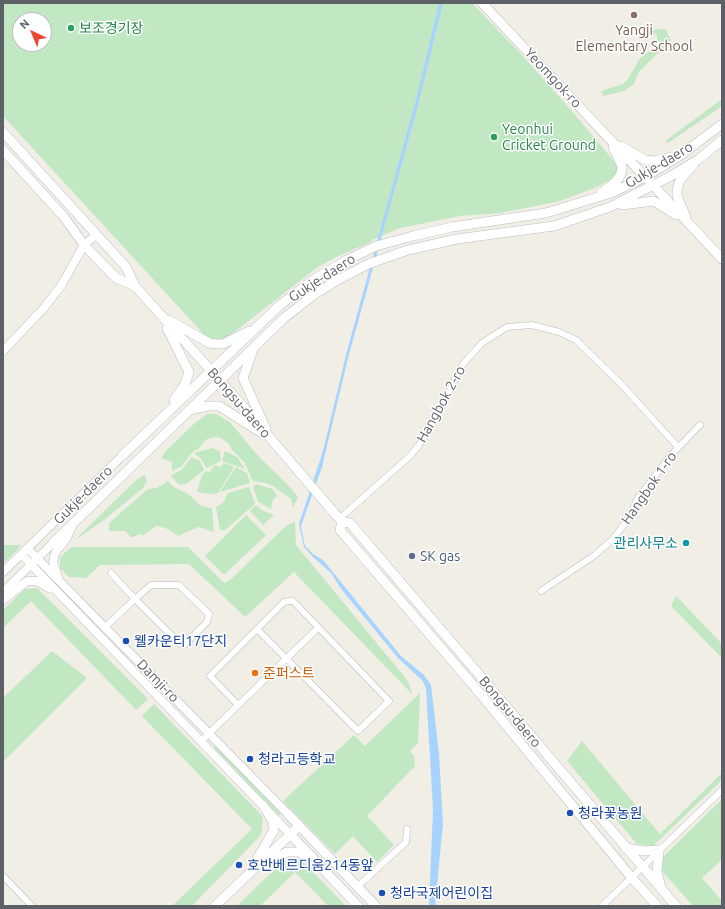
<!DOCTYPE html>
<meta charset="utf-8">
<style>
body{margin:0}
#map{position:relative;width:725px;height:909px;overflow:hidden;background:#f0eee5;font-family:Ubuntu,sans-serif}
canvas{display:block}
.frame{position:absolute;inset:0;border:4px solid #5d6066;pointer-events:none}
.north{position:absolute;left:12px;top:12px;width:40px;height:40px;box-sizing:border-box;background:#fff;border:1px solid #bebfc2;border-radius:50%;rotate:316deg;font-size:11px;font-weight:700;line-height:16px;text-align:center;color:#5d6066}
.north::after{content:'';display:block;margin:auto;width:14px;height:18px;background:#ec472f;clip-path:polygon(50% 0,100% 100%,50% 72%,0 100%)}
</style>
<div id="map">
<canvas width="725" height="909"></canvas>
<div class="frame"></div>
<div class="north">N</div>
</div>
<script>
const context = document.querySelector('canvas').getContext('2d');
context.lineJoin = 'round';
function fill(path, color) {
  context.fillStyle = color;
  context.fill(path, 'evenodd');
}
function toPath(rows) {
  const path = new Path2D();
  for (const r of rows) {
    path.moveTo(r[0], r[1]);
    for (let i = 2; i < r.length; i += 2) path.lineTo(r[i], r[i + 1]);
  }
  return path;
}
function trace(path, color, width, dash) {
  context.strokeStyle = color;
  context.lineWidth = width;
  context.lineCap = dash ? 'butt' : 'round';
  context.setLineDash(dash || []);
  context.stroke(path);
}
function label(font, color, halo, rows, align = 'center') {
  context.font = font + ' Ubuntu,"Noto Sans KR",sans-serif';
  context.lineWidth = 3;
  context.setLineDash([]);
  context.textBaseline = 'middle';
  context.strokeStyle = halo;
  context.fillStyle = color;
  for (const [text, x, y, turn = 0] of rows) {
    context.save();
    context.translate(x, y);
    context.rotate((+turn || 0) * Math.PI / 180);
    context.textAlign = isNaN(turn) ? turn : align;
    if (halo) context.strokeText(text, 0, 0);
    context.fillText(text, 0, 0);
    context.restore();
  }
}
const green = toPath([
 [3,3,472,3,522,55,571,110,618,166,617,173,610,180,597,187,560,201,501,213,460,216,400,228,372,240,371,242,336,257,318,267,228,337,223,340,214,341,206,337,198,328,3,116],
 [20,20,44,20,44,44,20,44],
 [665,29,671,40,639,72,634,84,624,91,603,96,601,92,604,90,623,84,628,79,640,58,657,46,657,35,647,30],
 [722,99,722,106,668,143,666,141,668,139],
 [208,414,216,414,230,422,259,457,288,485,298,497,293,507,291,499,273,486,265,483,253,481,244,462,233,451,229,444,221,438,216,437,207,439,201,445,199,449,194,451,189,456,182,466,172,471,172,462,161,458,167,450,196,422],
 [213,448,220,452,221,459,219,462,206,468,202,460,194,453],
 [225,451,237,457,245,469,222,461],
 [192,457,200,461,204,470,189,482,182,485,178,484,171,476,181,470],
 [224,463,233,466,233,469,218,493,210,494,197,492,202,475,207,471,209,473,215,465,221,467],
 [236,467,247,473,250,483,220,492],
 [145,475,147,481,143,488,104,520,75,540,137,479],
 [168,481,174,487,188,494,201,506,212,508,214,532,198,527,178,536,168,529,157,526,143,535,139,534,134,537,131,537,125,531,109,531,109,523,148,489,157,488],
 [256,484,272,489,275,492,277,496,273,499,271,509,258,502,253,487],
 [249,487,255,504,225,530,220,530,216,507,223,503,228,493],
 [256,505,263,511,274,515,263,525,250,511],
 [246,515,266,535,224,575,205,556],
 [295,522,296,545,408,681,412,694,294,572,245,617,189,564,100,565,86,578,69,577,60,568,60,557,71,547,188,547,224,583,230,580,286,526],
 [3,545,22,545,3,564],
 [37,588,148,699,136,710,31,601,3,628,3,610,25,589],
 [676,596,722,644,722,658,671,606],
 [52,651,87,678,3,762,3,698],
 [420,693,418,743,410,751,414,756,415,766,367,816,394,845,377,862,353,836,335,854,283,801,354,735,365,746],
 [154,704,263,817,261,835,192,906,172,906,252,829,142,716],
 [582,741,660,834,722,773,722,780,653,846,637,844,567,761],
 [215,745,280,813,280,815,278,815,214,748],
 [722,799,722,860,702,878,722,901,722,906,693,906,662,871,663,857],
 [284,860,301,860,346,906,328,906,295,872,260,906,237,906]
]);
const water = toPath([
 [439,3,443,3,418,105,348,358,322,467,301,526,305,546,313,554,323,560,401,656,424,675,431,685,439,754,443,823,435,906,429,906,433,809,426,688,422,680,398,658,342,590,331,573,313,557,304,547,299,524,323,451,347,351,417,96]
]);
const minor = toPath([
 [339,519,410,456,419,445,433,424,463,364,482,343,507,327,532,325,559,332,576,340,622,385,678,447],
 [541,591,595,555,613,539,628,519,638,498,671,455,700,425],
 [105,627,135,599,151,585,179,585,209,614,207,622,184,645,180,644,135,599,111,573],
 [238,705,210,676,284,602,289,601,293,601,389,701,358,731,257,629],
 [201,741,318,628],
 [3,876,32,906],
 [357,887,406,842,407,829],
 [602,906,722,790]
]);
const tertiary = toPath([
 [3,351,43,309,61,286,84,245,96,235],
 [28,549,288,814],
 [22,555,290,834],
 [3,572,122,456],
 [58,577,53,562,55,553,67,538,72,526],
 [3,592,53,543],
 [3,600,27,581,37,581,49,588]
]);
const secondary = toPath([
 [482,3,722,259],
 [3,132,126,267,135,286,248,412,342,522,350,523,676,906],
 [621,146,645,160,655,161,672,157],
 [3,150,64,217,84,245,116,278,135,286],
 [601,193,616,182,621,174,622,166,613,147],
 [622,205,654,201,676,215],
 [686,217,677,196,677,190,680,180,694,164],
 [169,320,209,343,216,344,223,344,249,331],
 [167,328,189,372,185,384,174,400],
 [253,350,243,378,266,429],
 [189,410,208,406,219,406,262,433],
 [122,456,280,305,313,280,347,260,376,246,413,236,452,227,546,213,611,193,645,177,681,155,722,124],
 [342,522,340,530,473,685,632,878,657,906],
 [53,543,284,318,315,294,336,281,368,264,408,250,457,239,554,226,610,207,671,176,699,159,722,140],
 [288,814,376,906],
 [290,834,358,906],
 [625,848,645,851,659,850,657,871,661,888],
 [264,865,287,852,299,852,307,858],
 [253,866,274,830,273,822,263,805],
 [215,906,299,826]
]);
const markers = [
 [634,15,4,"#8d6e63"],
 [71,28,4,"#2e9e5b"],
 [494,137,4,"#2e9e5b"],
 [686,543,4,"#0f9aa8"],
 [412,556,4,"#5c6f8a"],
 [126,641,4,"#1a4fb4"],
 [255,673,4,"#e8710a"],
 [250,759,4,"#1a4fb4"],
 [570,813,4,"#1a4fb4"],
 [239,865,4,"#1a4fb4"],
 [382,893,4,"#1a4fb4"]
];
const leisureNames = [
 ["보조경기장",79,28],
 ["Yeonhui",502,129],
 ["Cricket Ground",502,145]
];
const educationNames = [
 ["Yangji",634,30],
 ["Elementary School",634,46]
];
const streetNames = [
 ["Yeomgok-ro",553,78,47],
 ["Gukje-daero",659,165,-31],
 ["Gukje-daero",322,278,-33],
 ["Bongsu-daero",239,403,49],
 ["Hangbok 2-ro",441,404,-61],
 ["Hangbok 1-ro",649,488,-55],
 ["Gukje-daero",83,495,-45],
 ["Damji-ro",158,681,46],
 ["Bongsu-daero",510,712,50]
];
const cultureNames = [
 ["관리사무소",678,543]
];
const serviceNames = [
 ["SK gas",420,556]
];
const transitNames = [
 ["웰카운티17단지",134,641],
 ["청라고등학교",258,759],
 ["청라꽃농원",578,813],
 ["호반베르디움214동앞",247,865],
 ["청라국제어린이집",390,893]
];
const foodNames = [
 ["준퍼스트",263,673]
];
fill(green, '#c2e7c3');
fill(water, '#a6d4ff');
trace(minor, '#babcc1', 7);
trace(tertiary, '#babcc1', 9);
trace(secondary, '#bbbdc3', 10);
trace(minor, '#fff', 6);
trace(tertiary, '#fff', 8);
trace(secondary, '#fff', 9);
for (const [x, y, r, color] of markers) {
  const dot = new Path2D();
  dot.arc(x, y, r, 0, 2 * Math.PI);
  context.fillStyle = color;
  context.fill(dot);
  trace(dot, '#fff', 1.5);
}
label('14px', '#27864d', '#fff', leisureNames, 'left');
label('14px', '#785e54', '#fff', educationNames);
label('14px', '#5d6066', '#fff', streetNames);
label('14px', '#0d838f', '#fff', cultureNames, 'right');
label('14px', '#4e5e75', '#fff', serviceNames, 'left');
label('14px', '#164399', '#fff', transitNames, 'left');
label('14px', '#c56008', '#fff', foodNames, 'left');
</script>
